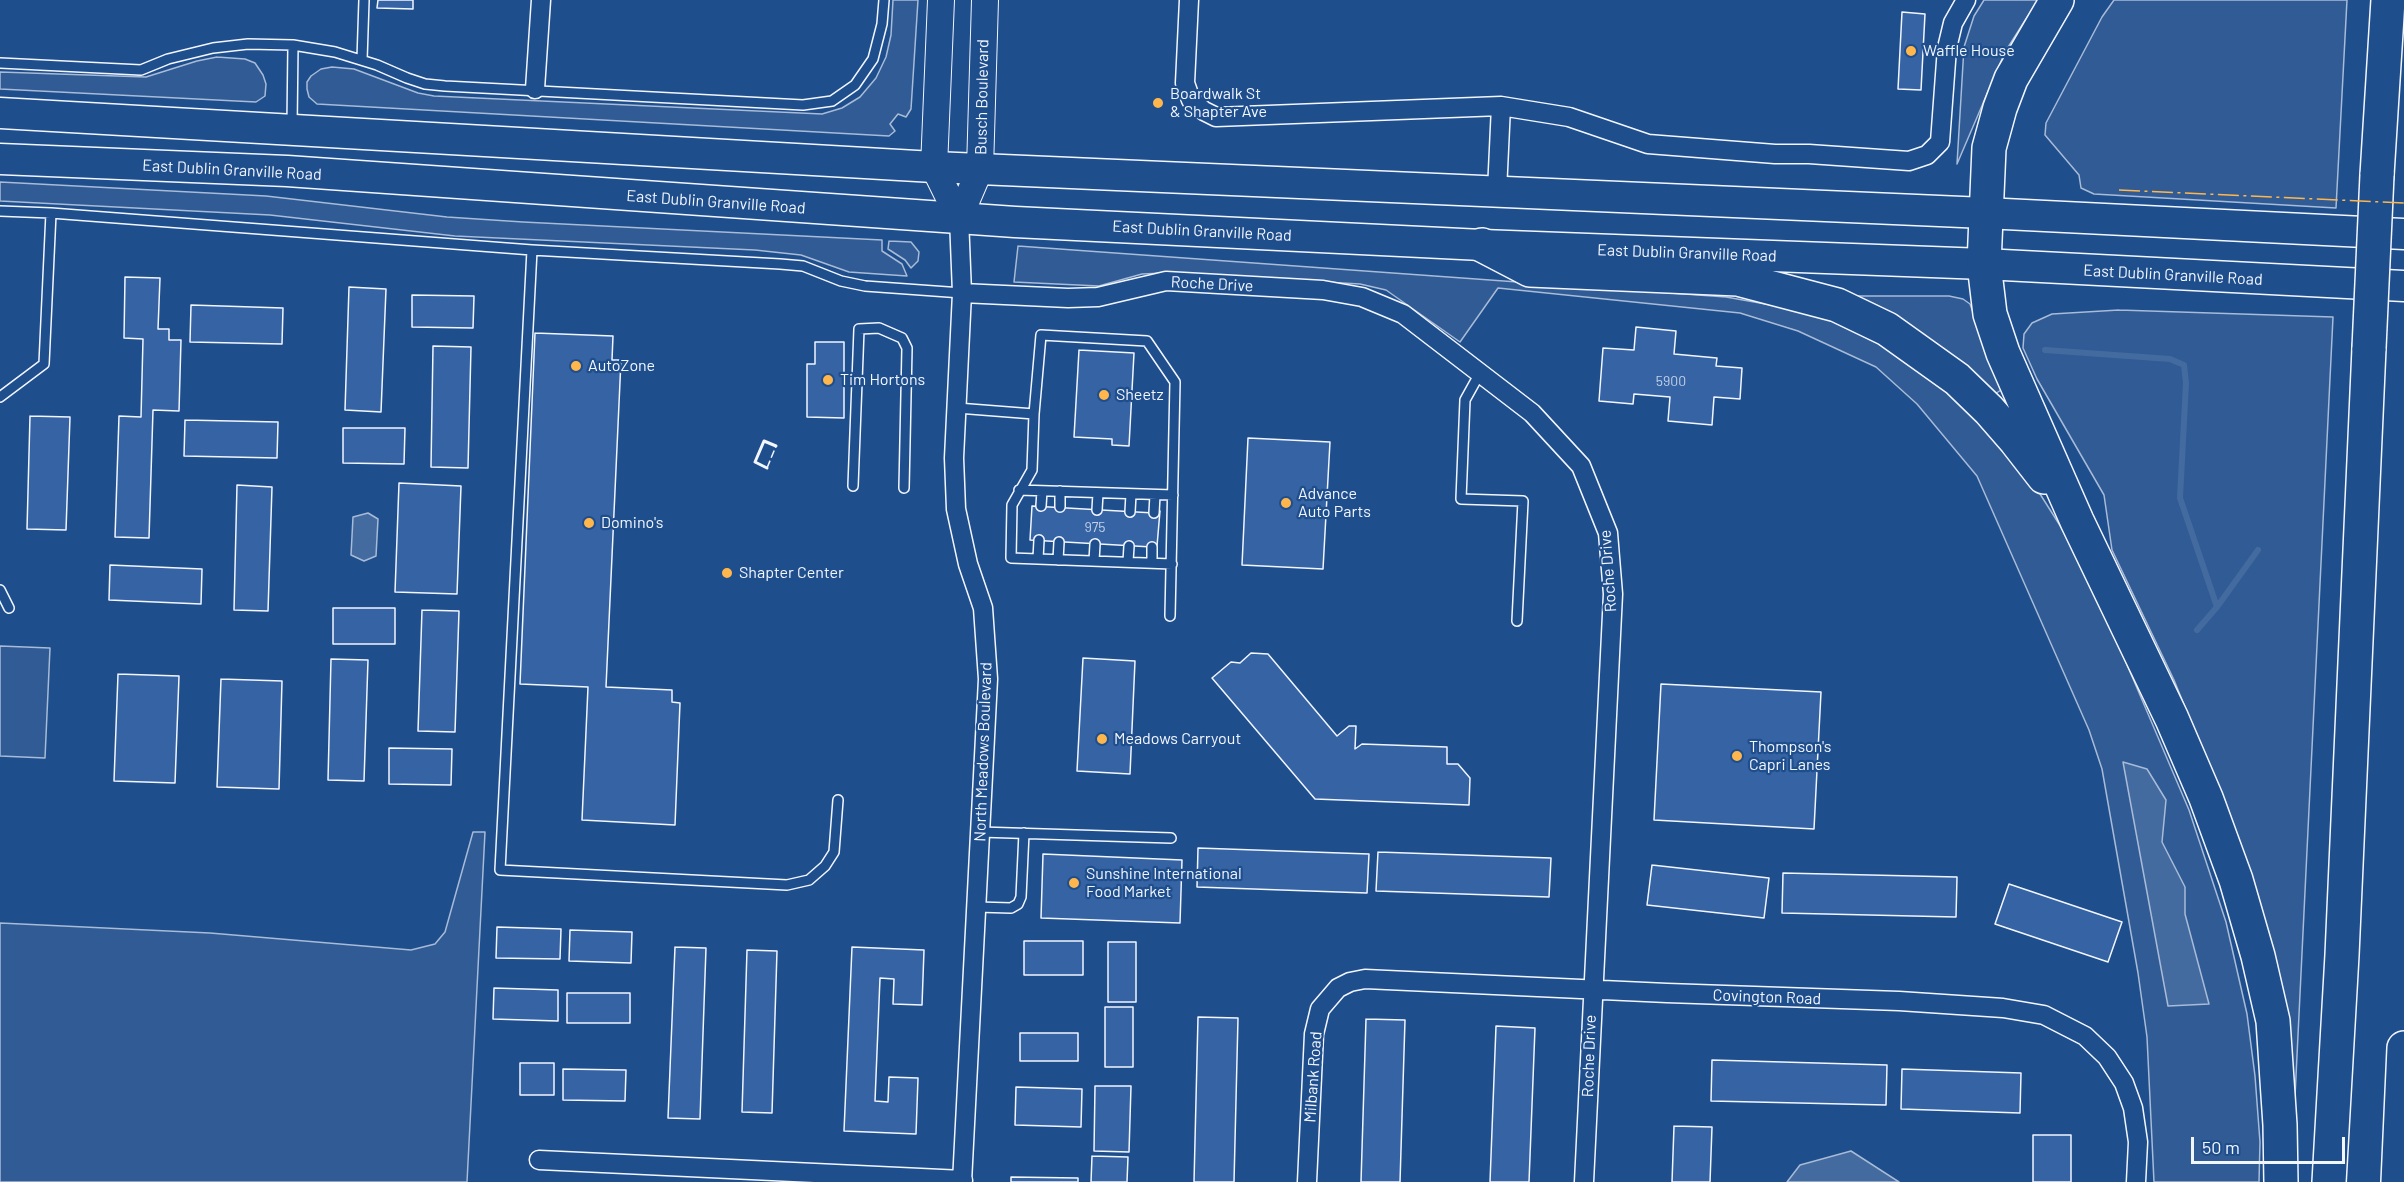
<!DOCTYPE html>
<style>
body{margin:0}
#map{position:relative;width:2404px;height:1182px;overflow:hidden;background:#1f4e8c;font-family:Barlow,sans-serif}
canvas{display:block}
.scale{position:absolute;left:2191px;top:1137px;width:154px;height:27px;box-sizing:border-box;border:3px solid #f2f6ff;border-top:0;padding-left:8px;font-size:18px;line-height:21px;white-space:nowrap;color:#f2f6ff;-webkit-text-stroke:4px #1f4e8c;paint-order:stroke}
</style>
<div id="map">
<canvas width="2404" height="1182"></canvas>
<div class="scale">50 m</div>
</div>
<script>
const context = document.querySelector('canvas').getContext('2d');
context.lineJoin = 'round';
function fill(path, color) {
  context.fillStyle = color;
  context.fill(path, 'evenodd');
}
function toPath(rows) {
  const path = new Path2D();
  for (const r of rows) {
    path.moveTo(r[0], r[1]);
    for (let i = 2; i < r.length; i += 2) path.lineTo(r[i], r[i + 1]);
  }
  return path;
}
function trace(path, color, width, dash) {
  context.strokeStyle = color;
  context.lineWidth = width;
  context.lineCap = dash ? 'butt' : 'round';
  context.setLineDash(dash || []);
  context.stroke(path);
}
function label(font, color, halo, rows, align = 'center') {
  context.font = font + ' Barlow,sans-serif';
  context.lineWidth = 4.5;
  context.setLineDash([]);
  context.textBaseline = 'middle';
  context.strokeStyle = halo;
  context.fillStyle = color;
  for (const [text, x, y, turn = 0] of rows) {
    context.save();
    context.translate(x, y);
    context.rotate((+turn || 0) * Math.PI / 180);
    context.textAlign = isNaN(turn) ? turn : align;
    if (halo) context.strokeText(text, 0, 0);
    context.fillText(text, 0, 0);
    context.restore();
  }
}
const built = toPath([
 [893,0,918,0,911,109,906,117,898,114,890,124,895,131,889,136,317,104,309,97,307,89,307,82,311,76,321,69,332,67,354,69,418,93,434,96,822,114,842,108,860,97,876,78,886,57,891,35,893,0],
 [1984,0,2038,0,2005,52,1957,164,1964,47,1974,16,1984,0],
 [2114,0,2347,0,2336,208,2094,194,2081,188,2079,175,2045,135,2046,123,2102,17,2114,0],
 [217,57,245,59,255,63,263,75,266,84,265,96,256,102,0,89,0,72,146,77,197,61,217,57],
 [0,182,266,196,447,217,523,222,882,240,882,251,902,264,907,276,849,272,801,255,755,250,455,236,270,215,0,201,0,182],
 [889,241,911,242,919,252,918,261,911,268,905,260,888,249,889,241],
 [1018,246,1726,297,1788,308,1836,322,1891,350,1931,377,1986,426,2028,475,2066,535,2108,620,2189,810,2226,922,2247,1014,2255,1076,2260,1142,2259,1182,2154,1182,2147,1037,2138,973,2102,769,2089,730,1977,476,1917,404,1876,367,1798,331,1740,313,1498,288,1460,342,1386,290,1360,284,1164,273,1142,274,1099,286,1014,282,1018,246],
 [1852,296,1949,296,1963,299,1970,304,2001,390,1995,394,1852,296],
 [2119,310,2333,317,2294,1117,2216,784,2174,680,2112,550,2104,495,2037,379,2023,348,2024,334,2032,323,2052,314,2119,310],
 [0,646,50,648,45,758,0,756,0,646],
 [473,832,485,832,467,1182,0,1182,0,923,210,933,411,950,435,944,445,932,473,832]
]);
const water = toPath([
 [368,513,378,519,376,556,364,561,351,555,353,517,368,513],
 [2123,762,2147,769,2166,800,2162,842,2185,887,2185,914,2209,1004,2168,1006,2123,762],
 [1851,1151,1899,1182,1787,1182,1800,1165,1851,1151]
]);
const stream = toPath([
 [2045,350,2170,359,2184,365,2186,383,2180,498,2217,607],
 [2197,630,2217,607,2258,550]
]);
const building = toPath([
 [378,0,413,0,413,9,377,8,378,0],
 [1902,12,1925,14,1921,90,1898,89,1902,12],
 [125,277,160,278,158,329,169,329,169,340,181,340,179,411,153,410,149,538,115,537,119,416,141,417,143,339,124,338,125,277],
 [349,287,386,289,381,412,345,410,349,287],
 [412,295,474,296,473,328,412,327,412,295],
 [191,305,283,308,282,344,190,342,191,305],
 [1636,327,1676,331,1674,354,1717,358,1716,366,1742,368,1740,399,1714,397,1712,425,1668,421,1670,397,1634,394,1633,404,1599,401,1603,348,1634,350,1636,327],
 [535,333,613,336,612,360,621,360,606,687,672,690,672,702,680,703,675,825,582,820,588,687,520,684,535,333],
 [815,342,844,342,844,418,807,417,807,364,815,364,815,342],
 [433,346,471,347,468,468,431,467,433,346],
 [1079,350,1134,353,1129,446,1112,445,1112,439,1074,437,1079,350],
 [30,416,70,417,66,530,27,529,30,416],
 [185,420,278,422,277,458,184,456,185,420],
 [343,428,405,428,404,464,343,463,343,428],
 [1248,438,1330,442,1323,569,1242,565,1248,438],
 [399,483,461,486,457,594,395,592,399,483],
 [237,485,272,487,268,611,234,610,237,485],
 [1032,506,1154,513,1160,511,1157,546,1152,547,1030,540,1032,506],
 [110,565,202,569,201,604,109,600,110,565],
 [333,608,395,608,395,644,333,644,333,608],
 [422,610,459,611,455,732,418,731,422,610],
 [1251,653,1268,654,1337,736,1349,726,1356,726,1355,749,1362,744,1447,747,1447,764,1458,764,1470,778,1469,805,1315,799,1212,678,1231,662,1240,663,1251,653],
 [1083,658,1135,661,1130,774,1077,771,1083,658],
 [331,659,368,660,364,781,328,780,331,659],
 [118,674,179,676,175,783,114,781,118,674],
 [221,679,282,681,279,789,217,787,221,679],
 [1661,684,1821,692,1814,829,1654,820,1661,684],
 [389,748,452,749,451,785,389,784,389,748],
 [1198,848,1369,854,1367,893,1197,887,1198,848],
 [1378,852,1551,858,1549,897,1376,891,1378,852],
 [1043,854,1182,860,1180,923,1041,918,1043,854],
 [1652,865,1769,878,1764,918,1647,905,1652,865],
 [1783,873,1957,877,1956,917,1782,913,1783,873],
 [2009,884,2122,922,2108,962,1995,924,2009,884],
 [497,927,561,929,560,959,496,958,497,927],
 [570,930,632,932,631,963,569,961,570,930],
 [1024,941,1083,941,1083,975,1024,975,1024,941],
 [1108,942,1136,942,1136,1002,1108,1002,1108,942],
 [675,947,706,948,700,1119,668,1118,675,947],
 [852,947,924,950,922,1005,893,1004,894,979,880,978,875,1101,888,1102,889,1077,918,1078,916,1134,844,1131,852,947],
 [747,950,777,951,772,1113,742,1112,747,950],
 [494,988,558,990,558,1021,493,1019,494,988],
 [567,993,630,993,630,1023,567,1023,567,993],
 [1105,1007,1133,1007,1133,1067,1105,1067,1105,1007],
 [1198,1017,1238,1018,1234,1182,1194,1182,1198,1017],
 [1366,1019,1405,1020,1400,1182,1361,1182,1366,1019],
 [1496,1026,1535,1028,1529,1182,1490,1182,1496,1026],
 [1020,1033,1078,1033,1078,1061,1020,1061,1020,1033],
 [1712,1060,1887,1065,1886,1105,1711,1101,1712,1060],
 [520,1063,554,1063,554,1095,520,1095,520,1063],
 [563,1069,626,1070,625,1101,563,1100,563,1069],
 [1902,1069,2021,1073,2020,1113,1901,1109,1902,1069],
 [1095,1086,1131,1086,1129,1152,1094,1151,1095,1086],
 [1016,1087,1082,1089,1081,1127,1015,1125,1016,1087],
 [1674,1126,1712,1127,1710,1182,1672,1182,1674,1126],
 [2033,1135,2071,1135,2071,1182,2033,1182,2033,1135],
 [1092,1156,1128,1157,1127,1182,1091,1182,1092,1156],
 [1011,1177,1078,1178,1078,1182,1011,1182,1011,1177]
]);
const lane = toPath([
 [362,60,364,0],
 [0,63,141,70,168,59,213,48,248,44,293,45,335,52,377,65,407,78,425,84,445,86,803,105,832,101,855,85,873,59,882,24,884,0],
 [292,126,293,45],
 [0,211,51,213,532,250,780,264,803,266,841,281,865,286,962,293],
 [532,250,500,870,787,885,809,880,825,866,834,852,838,800],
 [1480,373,1465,400,1461,499,1523,501,1517,621],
 [0,397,44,364,51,213],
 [957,408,1034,414,1041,335,1147,341,1175,382,1170,616],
 [1034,414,1032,470,1012,505,1011,558,1172,564],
 [853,486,859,329,879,328,902,338,907,348,904,488],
 [1019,490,1173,495],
 [1041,506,1042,491],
 [1060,507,1060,491],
 [1097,510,1098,493],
 [1130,512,1131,494],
 [1154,513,1155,495],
 [1038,559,1039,540],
 [1058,560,1059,542],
 [1094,561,1095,544],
 [1128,562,1129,546],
 [1152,563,1152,547],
 [0,590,9,608],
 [980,832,1171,838],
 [977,907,1011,908,1018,904,1021,897,1024,833]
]);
const street = toPath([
 [1189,0,1185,83,1191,100,1204,111,1216,117,1501,106,1569,117,1648,144,1775,154,1809,154,1909,161,1927,155,1940,142,1947,48,1953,23,1966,0],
 [535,89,541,0],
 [1497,191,1501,106],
 [959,218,962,293,954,458,956,509,968,564,983,608,988,679,962,1182],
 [962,293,1068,298,1098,297,1166,281,1323,290,1362,297,1403,314,1532,413,1581,466,1608,533,1613,594,1584,1182],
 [539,1160,963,1180],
 [1307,1182,1314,1034,1320,1009,1338,988,1350,982,1365,979,1667,993,1899,1001,2003,1008,2044,1015,2085,1036,2107,1057,2124,1083,2133,1108,2138,1142,2136,1182]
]);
const secondary = toPath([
 [941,0,934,167,959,218],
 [959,218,980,169,985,0]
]);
const primary = toPath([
 [0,113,934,167,1985,213,2404,234],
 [0,159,287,171,1015,222,1482,245,1984,264,2404,286]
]);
const highway = toPath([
 [2057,0,2011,79,2000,108,1989,148,1984,264,1990,314,2003,353,2077,521,2172,719,2206,798,2236,880,2258,956,2273,1021,2280,1125,2281,1182],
 [2377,175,2388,0],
 [1482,245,1530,270,1738,279,1837,305,1887,329,1957,379,1989,410,2016,441,2044,477],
 [2329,1182,2342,955,2369,348],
 [2398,1182,2404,1048]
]);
const highwayBridge = toPath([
 [2369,348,2377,175]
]);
const fence = toPath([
 [767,468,776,446]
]);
const wall = toPath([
 [767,468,755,462,764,441,776,446]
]);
const power = toPath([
 [2119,190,2404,203]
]);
const markers = [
 [1911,51,6,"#ffb74d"],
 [1158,103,6,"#ffb74d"],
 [576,366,6,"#ffb74d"],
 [828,380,6,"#ffb74d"],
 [1104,395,6,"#ffb74d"],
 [1286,503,6,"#ffb74d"],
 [589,523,6,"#ffb74d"],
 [727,573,6,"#ffb74d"],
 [1102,739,6,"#ffb74d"],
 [1737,756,6,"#ffb74d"],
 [1074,883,6,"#ffb74d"]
];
const numberNames = [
 ["5900",1671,381],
 ["975",1095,527]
];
const poiNames = [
 ["Waffle House",1923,51],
 ["Boardwalk St",1170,94],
 ["& Shapter Ave",1170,112],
 ["AutoZone",588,366],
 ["Tim Hortons",840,380],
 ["Sheetz",1116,395],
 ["Advance",1298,494],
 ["Auto Parts",1298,512],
 ["Domino's",601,523],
 ["Shapter Center",739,573],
 ["Meadows Carryout",1114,739],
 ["Thompson's",1749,747],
 ["Capri Lanes",1749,765],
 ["Sunshine International",1086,874],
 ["Food Market",1086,892]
];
const streetNames = [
 ["Busch Boulevard",982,97,-89],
 ["East Dublin Granville Road",232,170,3],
 ["East Dublin Granville Road",716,202,4],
 ["East Dublin Granville Road",1202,231,3],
 ["East Dublin Granville Road",1687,253,2],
 ["East Dublin Granville Road",2173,275,3],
 ["Roche Drive",1212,284,3],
 ["Roche Drive",1608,571,-94],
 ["North Meadows Boulevard",983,752,-88],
 ["Covington Road",1767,997,2],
 ["Roche Drive",1589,1056,-88],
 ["Milbank Road",1313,1077,-86]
];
fill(built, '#305b95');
trace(built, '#a8bbd7', 1.5);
fill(water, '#446ba0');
trace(water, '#a8bbd7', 1.5);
trace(stream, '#446ba0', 6);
fill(building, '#3563a3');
trace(building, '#f2f6ff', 1.5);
trace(lane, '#f2f6ff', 12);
trace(street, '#f2f6ff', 21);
trace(secondary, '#f2f6ff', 28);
trace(primary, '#f2f6ff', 33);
trace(highway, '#f2f6ff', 36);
trace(lane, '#1f4e8c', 9);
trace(street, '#1f4e8c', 18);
trace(secondary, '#1f4e8c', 26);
trace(primary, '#1f4e8c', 30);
trace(highway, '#1f4e8c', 33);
trace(highwayBridge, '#f2f6ff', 36, []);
trace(highwayBridge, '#1f4e8c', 33);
trace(fence, '#f2f6ff', 1.5, [8, 3]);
trace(wall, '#f2f6ff', 3);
trace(power, '#ffb74d', 1.5, [21, 4.5, 3, 4.5]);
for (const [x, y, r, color] of markers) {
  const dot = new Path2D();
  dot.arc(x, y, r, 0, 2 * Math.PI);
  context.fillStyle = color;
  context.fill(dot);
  trace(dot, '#1f4e8c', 2);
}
label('14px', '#c3d1e8', null, numberNames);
label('16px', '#f2f6ff', '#1f4e8c', poiNames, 'left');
label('16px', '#f2f6ff', '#1f4e8c', streetNames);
</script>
